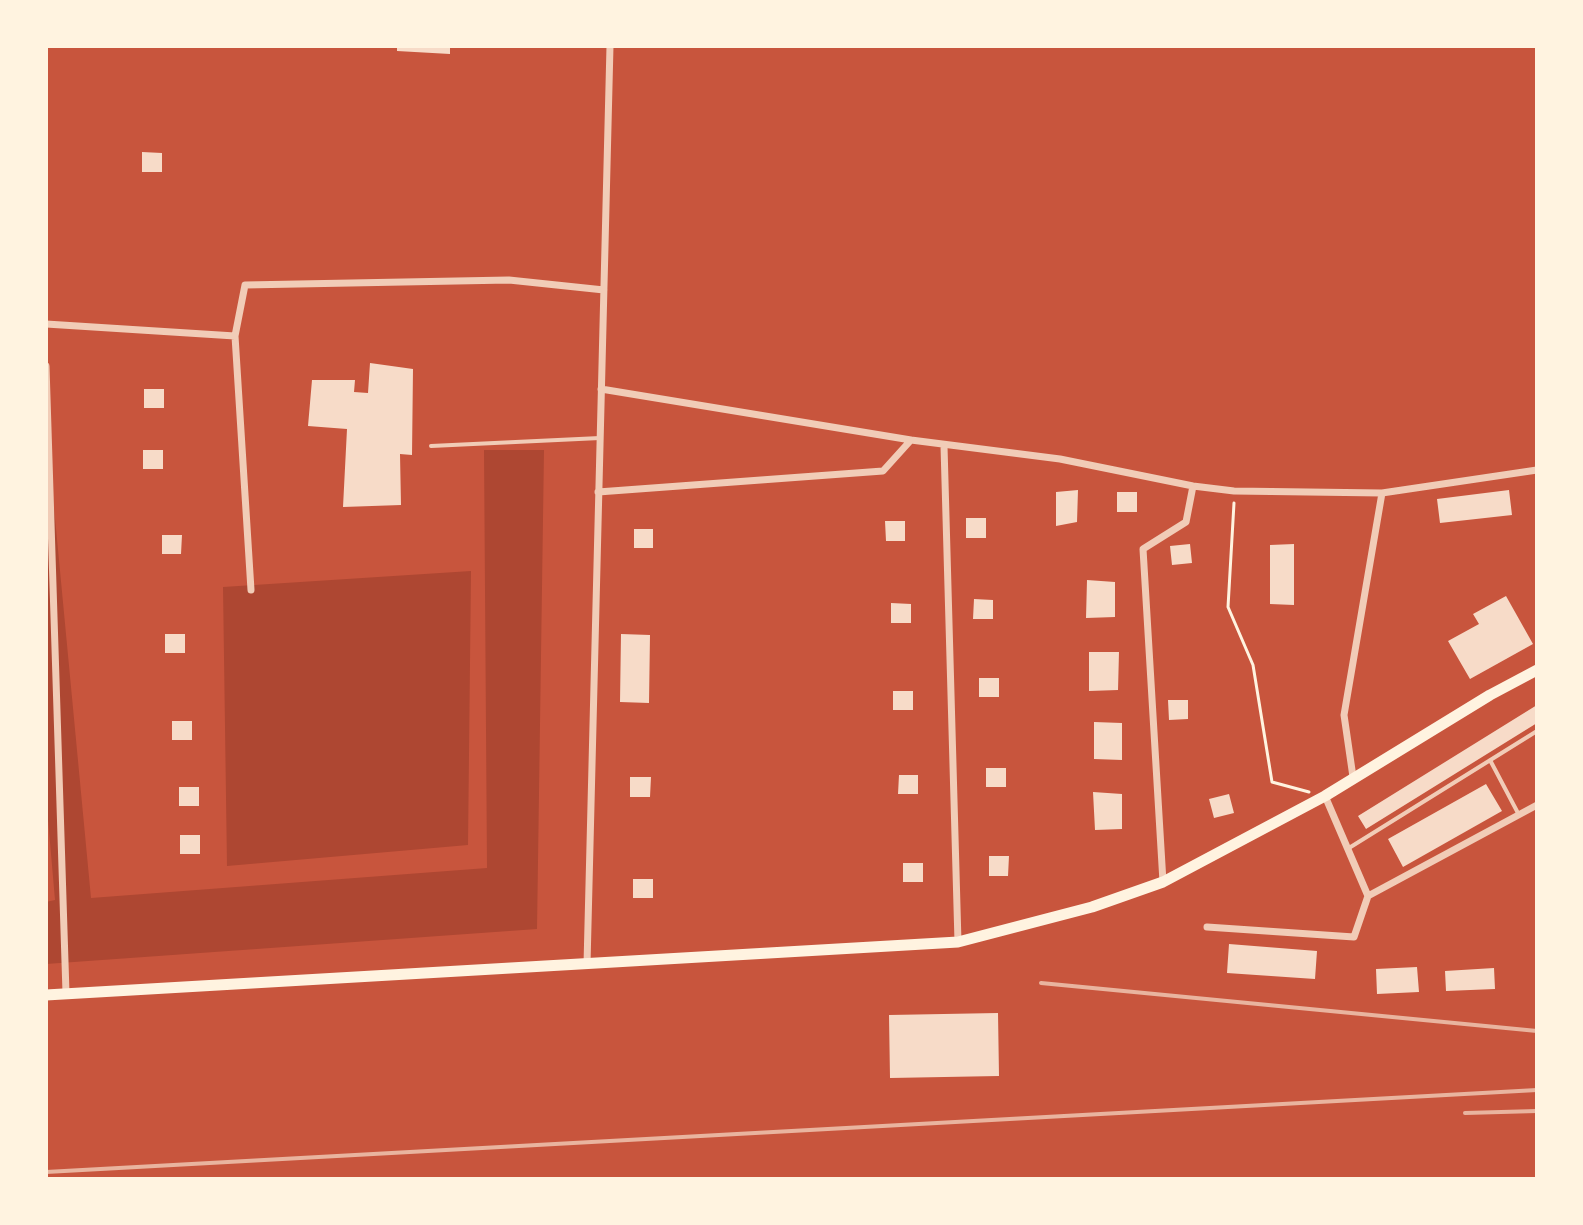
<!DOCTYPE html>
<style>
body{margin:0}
#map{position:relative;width:1583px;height:1225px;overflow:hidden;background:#c8553d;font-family:Helvetica,sans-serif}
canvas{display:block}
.frame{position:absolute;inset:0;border:48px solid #fff3e0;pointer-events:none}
</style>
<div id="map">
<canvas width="1583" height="1225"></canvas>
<div class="frame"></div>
</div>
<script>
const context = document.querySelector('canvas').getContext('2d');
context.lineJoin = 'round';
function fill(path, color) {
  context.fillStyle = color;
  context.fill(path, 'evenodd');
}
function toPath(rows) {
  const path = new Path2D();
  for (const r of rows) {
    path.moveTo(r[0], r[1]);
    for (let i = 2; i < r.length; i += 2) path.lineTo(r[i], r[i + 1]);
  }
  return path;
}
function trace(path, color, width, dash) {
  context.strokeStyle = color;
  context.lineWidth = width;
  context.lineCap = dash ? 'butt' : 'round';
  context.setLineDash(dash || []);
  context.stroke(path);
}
const green = toPath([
 [46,423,91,898,487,868,484,450,544,450,537,929,46,964,46,902,55,900,46,796],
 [471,571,468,845,227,866,223,587]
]);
const building = toPath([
 [397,46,450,46,450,54,397,51],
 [142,152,162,153,162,172,142,172],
 [370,363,413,369,412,455,400,454,401,505,343,507,347,429,308,426,312,380,355,380,354,392,368,393],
 [144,389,164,389,164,408,144,408],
 [143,450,163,450,163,469,143,469],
 [1078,490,1077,522,1056,526,1056,492],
 [1509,490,1512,515,1440,523,1437,499],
 [1117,492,1137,492,1137,512,1117,512],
 [966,518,986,518,986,538,966,538],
 [885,521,905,521,905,541,886,541],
 [634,529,653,529,653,548,634,548],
 [162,535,182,535,181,554,162,554],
 [1190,544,1192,563,1172,565,1170,546],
 [1294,544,1294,605,1270,604,1270,545],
 [1087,580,1115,582,1115,617,1086,618],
 [1506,596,1533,644,1470,679,1448,641,1479,624,1473,614],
 [974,599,993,600,993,619,973,619],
 [891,603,911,604,911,623,891,623],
 [165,634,185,634,185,653,165,653],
 [621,634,650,635,649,703,620,702],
 [1089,652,1119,652,1118,690,1089,691],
 [979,678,999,678,999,697,979,697],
 [893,691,913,691,913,710,893,710],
 [1168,700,1188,700,1188,719,1169,720],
 [1537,705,1537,723,1366,829,1358,816],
 [172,721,192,721,192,740,172,740],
 [1094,722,1122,723,1122,760,1094,759],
 [986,768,1006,768,1006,787,986,787],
 [899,775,918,775,918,794,898,794],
 [630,777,651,777,650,797,630,797],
 [1486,784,1502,811,1403,867,1388,839],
 [179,787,199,787,199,806,179,806],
 [1093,792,1122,794,1122,829,1095,830],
 [1229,794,1234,813,1214,818,1209,799],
 [180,835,200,835,200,854,180,854],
 [989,856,1009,856,1008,876,989,876],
 [903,863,923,863,923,882,903,882],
 [633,879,653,879,653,898,633,898],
 [1229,944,1317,951,1315,979,1227,973],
 [1417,967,1419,992,1377,994,1376,969],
 [1494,968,1495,989,1446,991,1445,971],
 [998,1013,999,1076,890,1078,889,1015]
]);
const path = toPath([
 [1234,503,1228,607,1253,665,1272,782,1309,792]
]);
const service = toPath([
 [431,446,600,438],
 [1490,760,1519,815],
 [1349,848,1537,731]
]);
const minor = toPath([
 [46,324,235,336,245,285,509,280,604,290],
 [235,336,251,590],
 [46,366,66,993],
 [601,389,911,440],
 [944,446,958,942],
 [598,492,883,471,911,440,1060,459,1193,486,1234,491,1382,493,1537,470],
 [1353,777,1344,715,1382,493],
 [1325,796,1368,896],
 [1163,882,1143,549,1186,522,1193,486],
 [1207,927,1354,937,1368,896,1537,805],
 [587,964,610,46]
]);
const primary = toPath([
 [46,995,958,942,1092,907,1163,882,1325,796,1490,695,1537,670]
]);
const rail = toPath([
 [1041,983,1537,1031],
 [1465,1113,1537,1111],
 [46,1172,1537,1090]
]);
fill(green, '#ae4732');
fill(building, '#f7dbc8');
trace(path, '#fff3e0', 3);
trace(service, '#f1ccb7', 4);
trace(minor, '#f1ccb7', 7);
trace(primary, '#fff3e0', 11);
trace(rail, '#e9b49f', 4);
</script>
